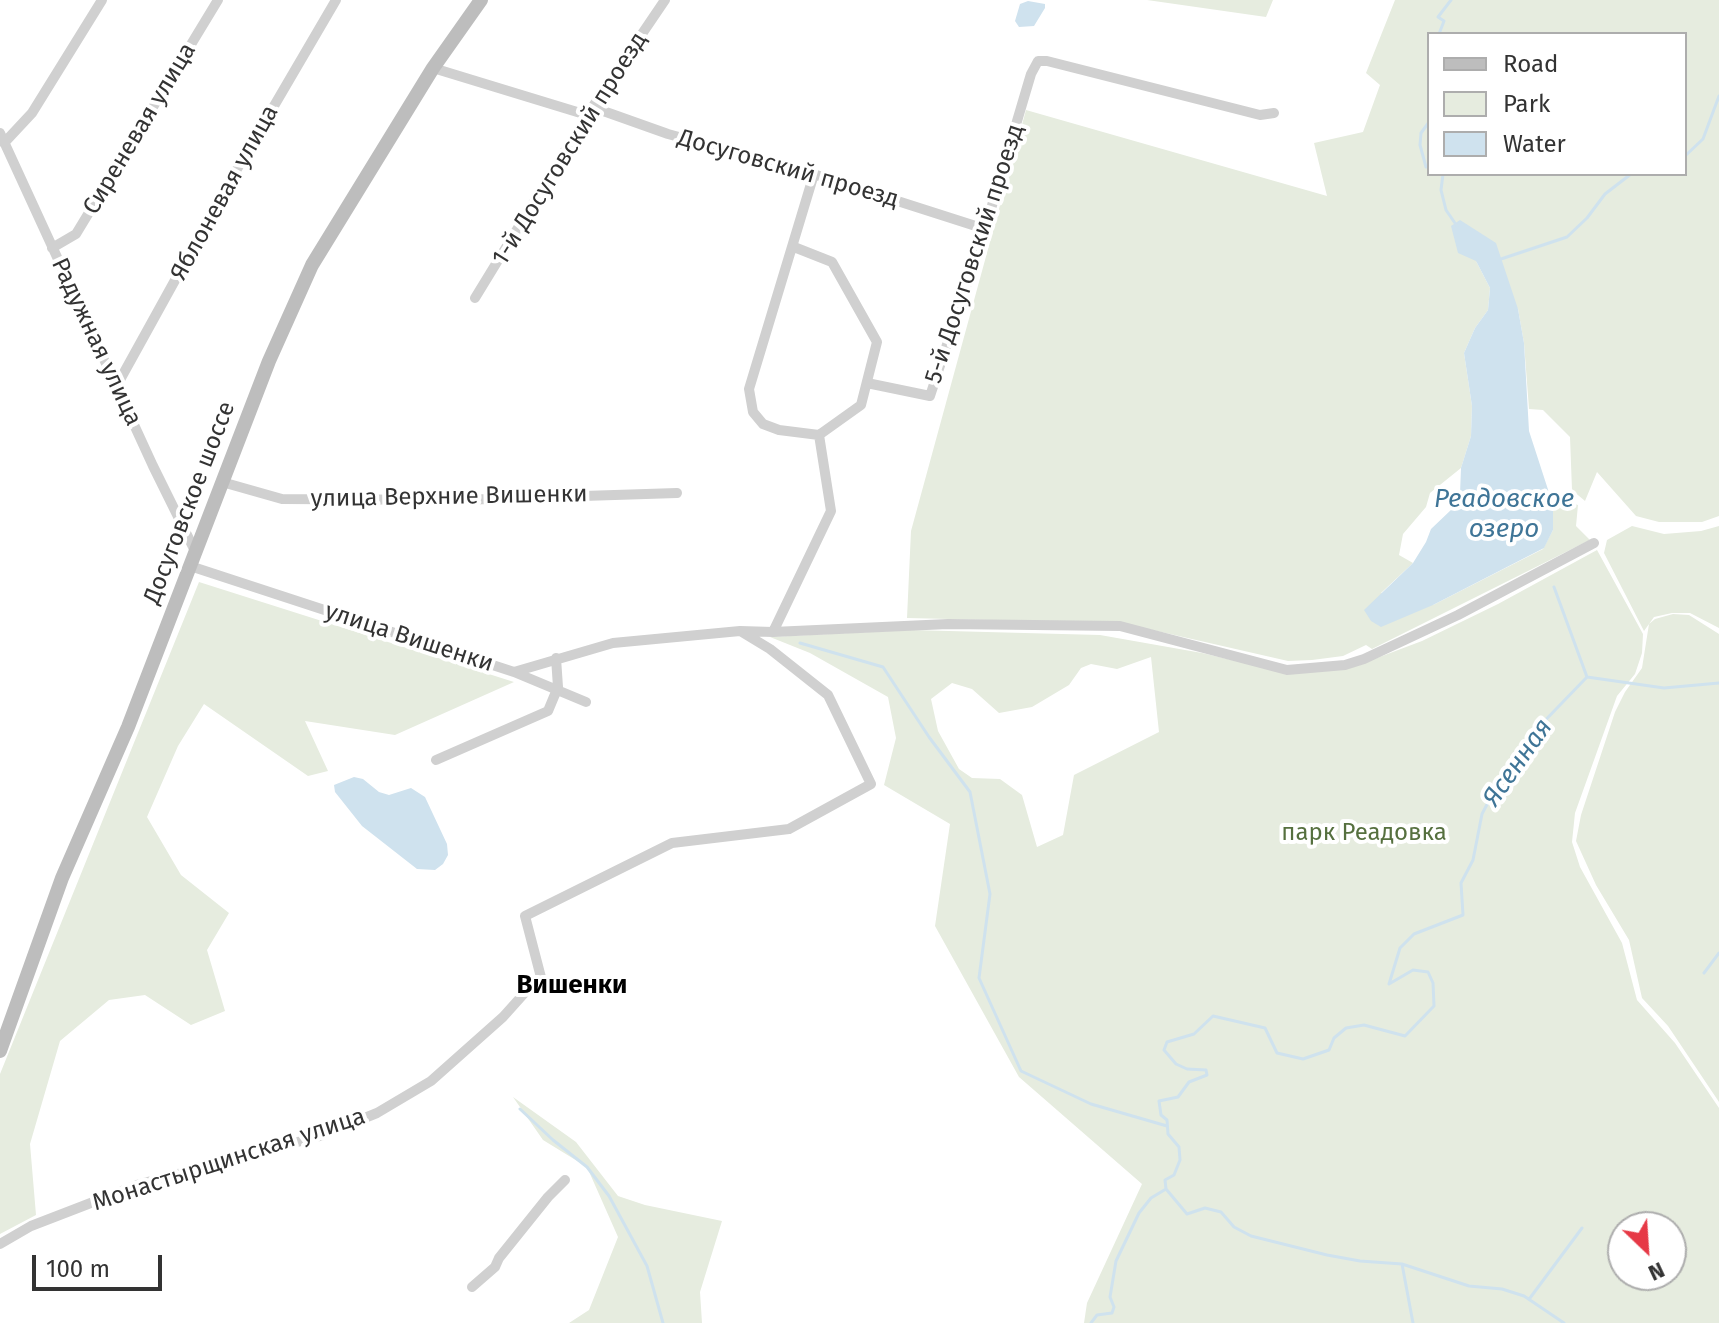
<!DOCTYPE html>
<meta charset="utf-8">
<style>
body{margin:0}
#map{position:relative;width:1719px;height:1323px;overflow:hidden;background:#fff;font-family:"Fira Sans",sans-serif}
canvas{display:block}
.legend{position:absolute;left:1427px;top:32px;width:260px;height:144px;box-sizing:border-box;background:#fff;border:2px solid #adadad;margin:0;padding:10px 14px;list-style:none;font-size:24px;color:#333}
.legend li{display:flex;align-items:center;gap:16px;height:40px}
.legend b{width:40px;border:2px solid #adadad}
.north{position:absolute;left:1607px;top:1211px;width:80px;height:80px;box-sizing:border-box;background:#fff;border:2px solid #adadad;border-radius:50%;rotate:155deg;font-size:22px;font-weight:700;line-height:32px;text-align:center;color:#333}
.north::after{content:'';display:block;margin:auto;width:28px;height:36px;background:#e63946;clip-path:polygon(50% 0,100% 100%,50% 72%,0 100%)}
.scale{position:absolute;left:32px;top:1255px;width:130px;height:36px;box-sizing:border-box;border:4px solid #333;border-top:0;padding-left:10px;font-size:24px;line-height:28px;white-space:nowrap;color:#333;-webkit-text-stroke:6px #fff;paint-order:stroke}
</style>
<div id="map">
<canvas width="1719" height="1323"></canvas>
<ul class="legend">
<li><b style="height:10px;background:#bdbdbd"></b>Road</li>
<li><b style="height:22px;background:#e6ecdf"></b>Park</li>
<li><b style="height:22px;background:#cfe2ee"></b>Water</li>
</ul>
<div class="north">N</div>
<div class="scale">100 m</div>
</div>
<script>
const context = document.querySelector('canvas').getContext('2d');
context.lineJoin = 'round';
function fill(path, color) {
  context.fillStyle = color;
  context.fill(path, 'evenodd');
}
function toPath(rows) {
  const path = new Path2D();
  for (const r of rows) {
    path.moveTo(r[0], r[1]);
    for (let i = 2; i < r.length; i += 2) path.lineTo(r[i], r[i + 1]);
  }
  return path;
}
function trace(path, color, width, dash) {
  context.strokeStyle = color;
  context.lineWidth = width;
  context.lineCap = dash ? 'butt' : 'round';
  context.setLineDash(dash || []);
  context.stroke(path);
}
function label(font, color, halo, rows, align = 'center') {
  context.font = font + ' "Fira Sans",sans-serif';
  context.lineWidth = 8;
  context.setLineDash([]);
  context.textBaseline = 'middle';
  context.strokeStyle = halo;
  context.fillStyle = color;
  for (const [text, x, y, turn = 0] of rows) {
    context.save();
    context.translate(x, y);
    context.rotate((+turn || 0) * Math.PI / 180);
    context.textAlign = isNaN(turn) ? turn : align;
    if (halo) context.strokeText(text, 0, 0);
    context.fillText(text, 0, 0);
    context.restore();
  }
}
const green = toPath([
 [1147,0,1273,0,1266,17],
 [1395,0,1719,0,1719,516,1702,522,1659,522,1636,516,1597,472,1585,501,1572,490,1570,437,1543,410,1529,409,1524,343,1518,309,1476,261,1490,288,1488,310,1475,328,1464,353,1472,406,1471,436,1461,468,1430,493,1426,507,1403,534,1399,555,1413,563,1381,593,1433,605,1543,549,1553,530,1553,510,1565,501,1578,505,1576,526,1590,540,1372,649,1366,645,1343,656,1312,660,1288,661,1122,623,907,618,911,531,1026,110,1327,196,1314,143,1363,132,1380,85,1366,73],
 [1429,34,1685,34,1685,174,1429,174],
 [1632,526,1664,534,1701,531,1719,526,1719,628,1690,613,1672,613,1654,617,1644,631,1604,553,1607,540],
 [1597,550,1643,634,1642,653,1635,674,1617,696,1575,813,1572,842,1580,867,1622,943,1637,1000,1675,1043,1719,1108,1719,1323,1084,1323,1087,1303,1142,1184,1019,1077,935,926,950,824,884,785,896,738,888,697,810,653,770,637,911,630,1100,635,1202,653,1287,673,1361,664,1422,641,1498,604],
 [1151,657,1159,732,1074,775,1063,835,1037,847,1022,795,1000,779,972,778,959,769,938,731,931,699,952,683,972,689,999,713,1032,707,1069,685,1081,668,1091,664,1117,669],
 [1623,1227,1671,1227,1671,1275,1623,1275],
 [199,582,514,682,395,735,305,721,328,771,308,776,204,704,178,746,147,817,181,875,229,913,207,950,225,1011,191,1025,145,995,109,1000,60,1041,30,1144,36,1215,0,1234,0,1074],
 [1673,614,1689,615,1719,634,1719,1102,1668,1026,1642,998,1629,940,1596,885,1576,841,1581,815,1615,712,1625,692,1642,668,1649,624,1655,619],
 [513,1097,576,1142,618,1196,645,1205,722,1221,700,1292,702,1323,569,1323,589,1310,618,1237,587,1167,543,1140]
]);
const water = toPath([
 [1028,1,1045,4,1045,8,1034,26,1019,27,1015,21,1020,4],
 [1460,220,1496,243,1518,309,1524,343,1529,431,1553,505,1553,530,1544,548,1433,605,1381,627,1371,621,1364,610,1413,563,1426,542,1431,529,1452,509,1460,494,1461,468,1471,436,1472,406,1464,353,1475,328,1488,310,1490,288,1476,261,1458,253,1451,226],
 [354,777,363,779,379,792,389,795,411,788,425,797,447,844,448,855,443,864,435,870,417,869,362,826,335,792,334,785]
]);
const stream = toPath([
 [1439,34,1444,21,1438,17,1451,0],
 [1429,97,1429,100],
 [1429,122,1421,133,1420,145,1426,167,1429,167],
 [1685,156,1703,139,1719,96],
 [1443,174,1441,190,1446,210,1457,226],
 [1501,259,1567,237,1587,218,1605,194,1631,174],
 [1554,587,1587,677],
 [800,643,883,667,929,737,970,792,990,894,979,978,1021,1071,1091,1104,1167,1126],
 [1704,973,1719,953],
 [520,1109,553,1140,587,1167,609,1196,647,1266,663,1323],
 [1166,1189,1187,1214,1205,1208,1221,1212,1234,1227,1251,1236,1327,1255,1360,1261,1402,1264,1469,1286,1502,1289,1524,1296,1564,1323],
 [1402,1264,1413,1323],
 [1530,1298,1582,1228],
 [1091,1323,1097,1315,1112,1313,1114,1307,1110,1297,1116,1261,1139,1213,1151,1198,1166,1189,1165,1180,1174,1175,1180,1160,1179,1147,1168,1134,1167,1120,1161,1115,1159,1101,1178,1097,1189,1082,1207,1075,1206,1070,1187,1069,1176,1064,1164,1050,1167,1042,1194,1034,1213,1016,1265,1028,1277,1053,1303,1059,1329,1050,1334,1038,1346,1028,1364,1025,1405,1036,1434,1006,1433,983,1428,972,1413,970,1389,984,1400,948,1414,934,1463,915,1461,883,1473,860,1482,814,1504,772,1531,735,1587,677,1664,688,1719,683]
]);
const minor = toPath([
 [433,68,587,115],
 [592,107,668,134,810,173,985,229],
 [0,133,153,466,195,551],
 [4,143,32,113,102,0],
 [814,174,749,389,753,412,763,424,779,430,819,435],
 [794,247,832,262,877,342,861,405,819,435],
 [52,248,76,234,218,0],
 [475,298,587,115,665,0],
 [867,383,930,396,985,229,1031,74,1038,61,1047,61,1260,115,1274,113],
 [116,387,226,188,336,0],
 [222,482,282,499,459,500,677,493],
 [190,566,514,672,613,643,740,631,773,632,948,624,1120,626,1287,670,1345,665,1364,659,1458,615,1594,543],
 [773,632,831,511,819,435],
 [514,672,586,702],
 [436,760,548,711,558,687,556,658],
 [543,985,525,916,672,843,789,829,871,784,828,695,770,649,742,632],
 [0,1244,31,1226,140,1184,320,1136,377,1113,431,1081,503,1017,529,988,543,985,562,989],
 [472,1287,495,1267,499,1258,548,1197,565,1180]
]);
const secondary = toPath([
 [0,1051,62,878,128,727,269,361,312,265,433,68,481,0]
]);
const streetNames = [
 ["Сиреневая улица",140,129,-59],
 ["1-й Досуговский проезд",570,149,-58],
 ["Досуговский проезд",788,169,16],
 ["Яблоневая улица",225,193,-61],
 ["5-й Досуговский проезд",975,254,-72],
 ["Радужная улица",96,342,65],
 ["улица Верхние Вишенки",449,497,-1],
 ["Досуговское шоссе",190,503,-69],
 ["улица Вишенки",409,638,18],
 ["Монастырщинская улица",229,1160,-18]
];
const parkNames = [
 ["парк Реадовка",1364,833]
];
const waterNames = [
 ["Реадовское",1504,500],
 ["озеро",1504,530],
 ["Ясенная",1518,763,-55]
];
const neighbourhoodNames = [
 ["Вишенки",572,986]
];
fill(green, '#e6ecdf');
fill(water, '#cfe2ee');
trace(stream, '#cfe2ee', 3);
trace(minor, '#d0d0d0', 10);
trace(secondary, '#bdbdbd', 14);
label('24px', '#333', '#fff', streetNames);
label('24px', '#56703f', '#fff', parkNames);
label('italic 26px', '#3f7597', '#fff', waterNames);
label('bold 26px', '#000', '#fff', neighbourhoodNames);
</script>
